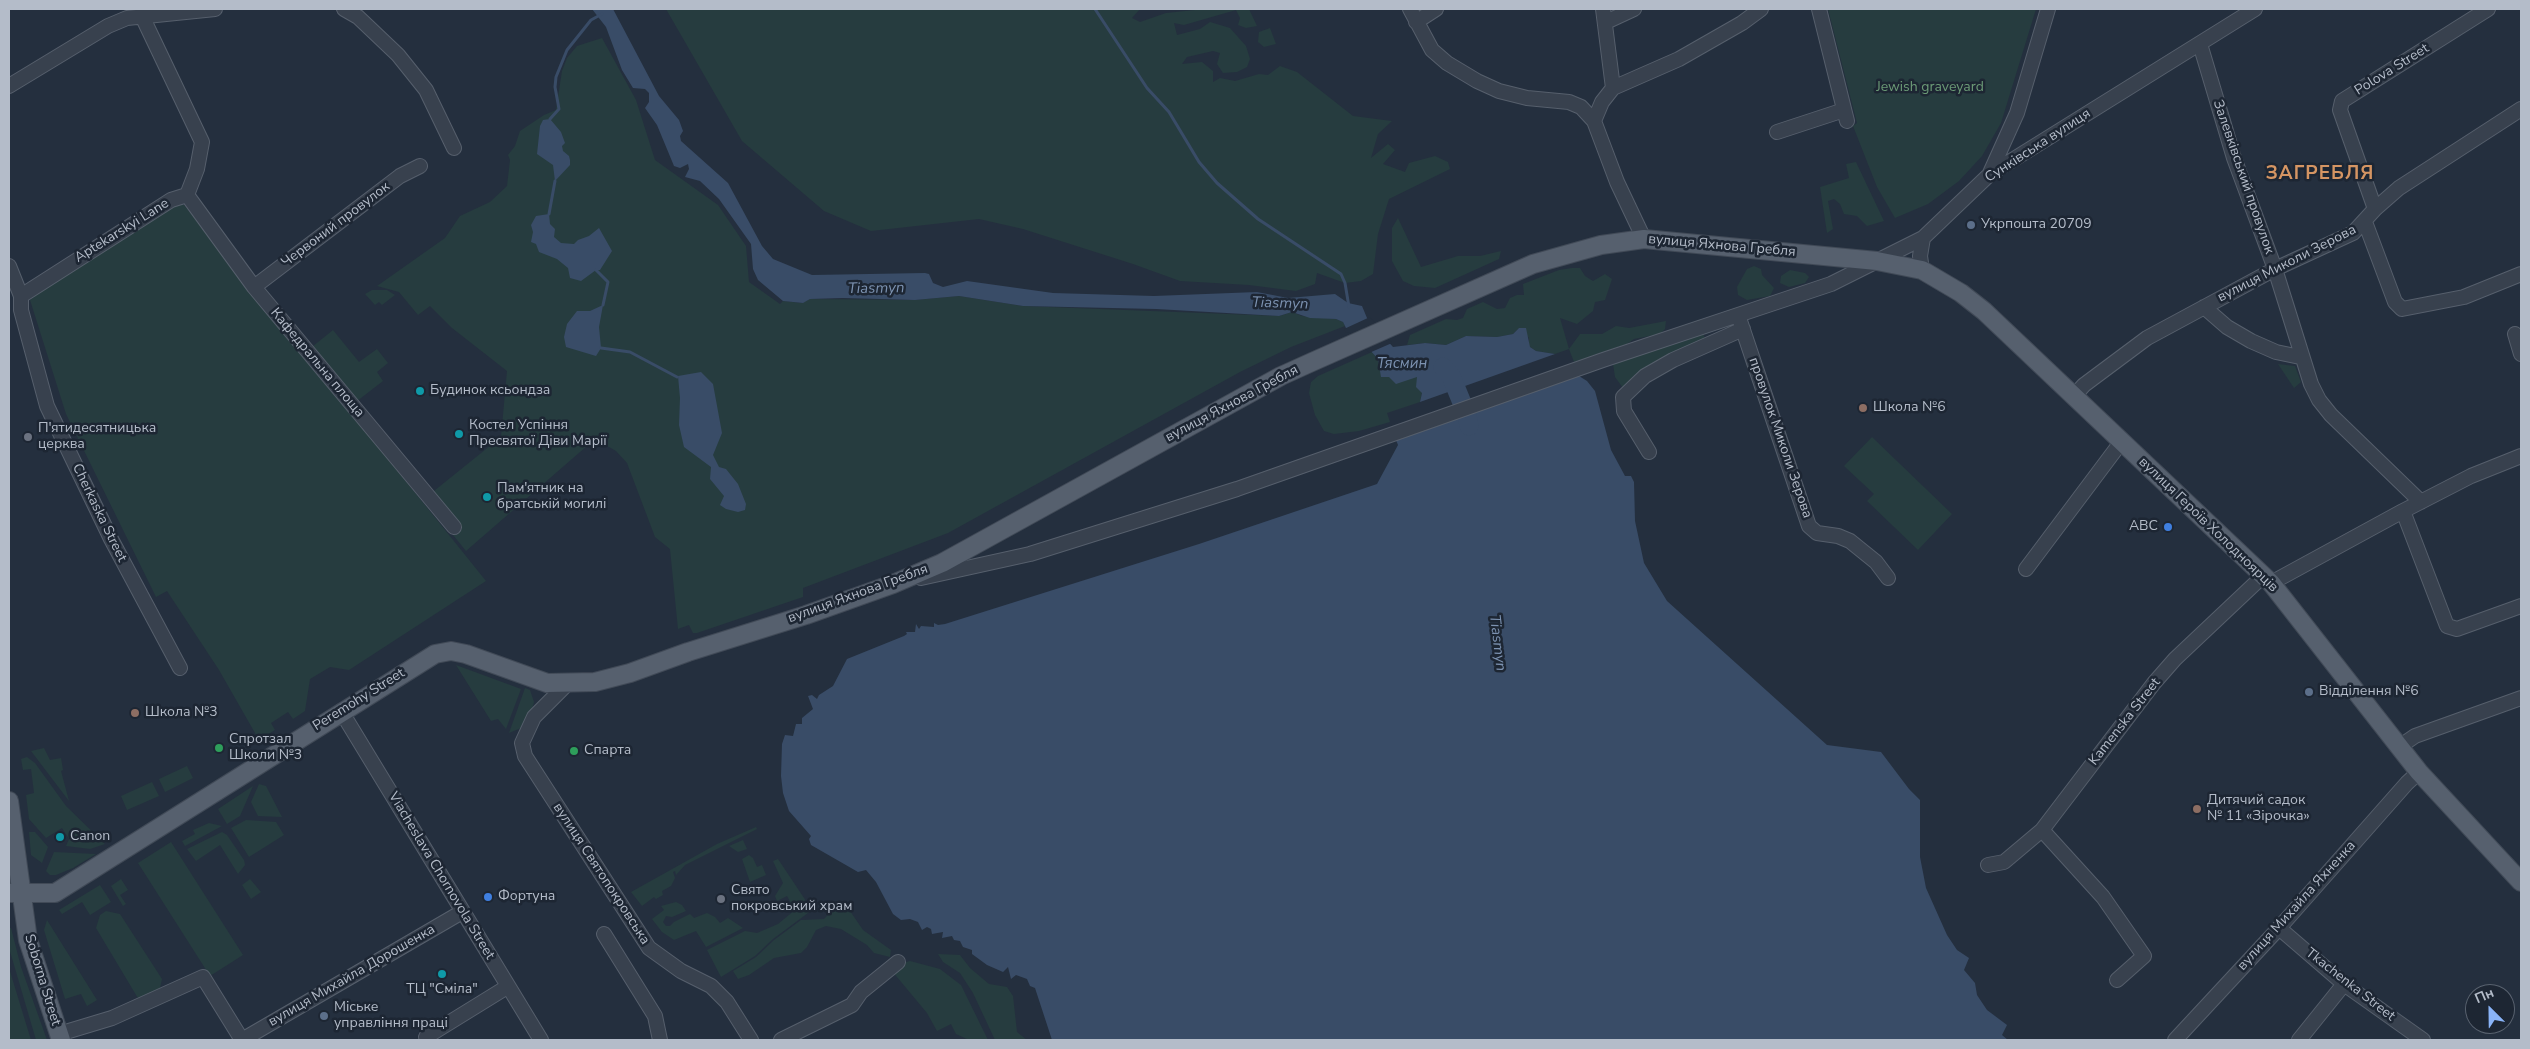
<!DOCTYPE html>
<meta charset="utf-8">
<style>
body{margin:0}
#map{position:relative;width:2530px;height:1049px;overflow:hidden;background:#242f3e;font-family:"Nunito Sans",sans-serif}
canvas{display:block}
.frame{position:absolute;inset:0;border:10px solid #b4bcc9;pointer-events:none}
.north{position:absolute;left:2465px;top:984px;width:50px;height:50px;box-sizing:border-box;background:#1d2633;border:1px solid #59626f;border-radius:50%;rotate:337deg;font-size:14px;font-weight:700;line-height:20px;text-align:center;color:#b4bcc9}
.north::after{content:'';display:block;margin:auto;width:18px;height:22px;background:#8ab4f8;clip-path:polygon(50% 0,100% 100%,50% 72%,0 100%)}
</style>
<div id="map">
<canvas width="2530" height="1049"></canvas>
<div class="frame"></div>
<div class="north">Пн</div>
</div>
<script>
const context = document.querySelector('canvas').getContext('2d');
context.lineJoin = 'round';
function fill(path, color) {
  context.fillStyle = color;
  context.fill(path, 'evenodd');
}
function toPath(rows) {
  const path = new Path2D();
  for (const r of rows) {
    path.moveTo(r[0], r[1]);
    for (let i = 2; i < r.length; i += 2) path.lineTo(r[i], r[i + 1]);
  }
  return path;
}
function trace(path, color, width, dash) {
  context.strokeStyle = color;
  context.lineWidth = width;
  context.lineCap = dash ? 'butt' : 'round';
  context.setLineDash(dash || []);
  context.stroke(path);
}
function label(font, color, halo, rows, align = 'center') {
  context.font = font + ' "Nunito Sans",sans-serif';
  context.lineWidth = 5;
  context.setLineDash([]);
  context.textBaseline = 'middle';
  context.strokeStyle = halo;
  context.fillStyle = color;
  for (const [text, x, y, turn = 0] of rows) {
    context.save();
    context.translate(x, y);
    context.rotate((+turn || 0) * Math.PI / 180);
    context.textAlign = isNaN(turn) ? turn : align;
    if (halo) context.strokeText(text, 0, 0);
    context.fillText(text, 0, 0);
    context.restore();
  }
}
const green = toPath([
 [666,9,1140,9,1132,18,1140,22,1166,13,1204,9,1249,9,1257,26,1246,28,1238,25,1240,18,1236,10,1184,25,1174,23,1177,35,1200,29,1210,22,1230,28,1246,46,1250,59,1247,67,1237,72,1223,73,1217,64,1220,53,1213,51,1187,57,1182,64,1202,62,1213,71,1213,82,1220,78,1235,81,1259,74,1268,75,1280,66,1297,72,1353,116,1392,121,1378,134,1371,158,1388,144,1395,150,1383,164,1405,172,1409,163,1435,156,1448,162,1450,169,1389,199,1378,234,1373,274,1361,281,1345,283,1317,273,1315,284,1296,291,1249,285,1180,281,1133,264,1023,229,979,219,871,231,824,211,742,141],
 [1828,9,2036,9,2001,123,1982,156,1959,181,1928,204,1895,218,1877,187,1853,126,1857,123],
 [1270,28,1276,44,1264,47,1258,42,1259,32],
 [602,38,636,100,655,160,718,205,746,246,749,282,780,304,783,301,802,303,810,299,915,300,959,296,1023,306,1279,316,1292,312,1302,316,1336,319,1343,322,1345,326,1291,347,1240,372,948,533,803,588,803,597,697,633,693,633,689,625,678,629,670,549,655,537,627,463,616,451,595,439,466,551,424,499,501,437,507,371,452,328,430,306,418,315,399,292,377,286,445,238,460,216,490,202,507,186,510,160,508,155,515,146,520,131,544,115,556,110,562,71,567,58,577,46],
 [1856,162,1884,221,1867,226,1857,216,1844,214,1840,204,1834,199,1828,201,1833,229,1827,233,1820,187,1849,178,1846,164],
 [176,203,184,205,486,581,349,670,330,667,310,679,305,711,293,719,288,712,271,723,275,730,259,740,219,670,167,591,156,597,66,414,30,300,86,257],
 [1398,218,1421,267,1458,256,1480,256,1501,251,1499,259,1435,288,1414,286,1403,281,1392,261,1392,228],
 [1754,266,1761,269,1762,275,1774,288,1770,296,1747,300,1738,295,1737,287,1747,269],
 [1572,268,1580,268,1585,276,1593,281,1605,274,1612,279,1605,300,1595,302,1593,311,1577,324,1560,318,1569,349,1580,334,1602,334,1616,326,1629,328,1666,321,1665,329,1660,334,1634,339,1627,344,1574,362,1569,349,1555,354,1536,351,1529,346,1529,338,1519,328,1513,334,1497,337,1466,336,1446,345,1425,343,1407,345,1410,335,1446,319,1457,320,1463,318,1467,309,1483,302,1497,309,1505,308,1510,298,1517,295,1524,295,1523,284,1559,270],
 [1790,270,1805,273,1809,277,1805,283,1789,287,1780,283,1781,276],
 [372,290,387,290,395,295,382,305,379,302,375,305,365,294],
 [333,330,359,362,377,349,388,363,377,372,383,381,352,405,307,351],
 [1703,334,1706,340,1623,388,1615,377,1613,364,1692,336],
 [1372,352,1378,359,1381,369,1417,377,1422,393,1420,402,1387,413,1390,422,1359,431,1334,434,1324,431,1315,415,1309,393,1311,382,1318,376],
 [2278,364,2295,366,2301,382,2294,388],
 [1872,437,1952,514,1918,550,1867,501,1874,494,1844,466],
 [456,665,521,689,506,729,498,719,491,721],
 [525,688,530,690,534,702,531,713,521,728,509,733],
 [44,748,50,760,61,758,63,770,61,771,69,801,31,751],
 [27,757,35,763,66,806,105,844,90,849,66,846,69,839,62,828,46,838,29,819,26,795,34,793,31,769,23,770,21,759],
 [187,766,193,778,165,792,159,779],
 [152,782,159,796,127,810,121,796],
 [259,784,266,786,282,817,258,816,251,802],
 [253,786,240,816,227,824,218,809],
 [246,820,276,822,284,835,249,857,231,828],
 [209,823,222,826,185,846,182,841,195,834,193,830],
 [756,827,757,829,685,865,676,875,675,871,673,872,675,878,671,886,662,891,663,895,656,899,654,897,642,906,631,892,717,844],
 [29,832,35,832,48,847,42,863,31,855],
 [222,832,227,835,244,860,245,865,238,874,220,845,196,861,187,849],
 [743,840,747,849,738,852,729,846],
 [171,842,243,955,210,976,138,863],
 [54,852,96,854,73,868,56,875,50,875,46,871],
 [749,855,753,858,757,867,762,865,766,875,750,882,742,859],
 [778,859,812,910,773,939,755,956,721,977,707,950,745,931,757,933,778,924,795,910,787,896,777,901,775,896,783,883,773,861],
 [121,879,128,890,120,895,126,904,123,906,111,886],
 [250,879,261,892,251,899,242,885],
 [100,885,111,902,90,915,82,902,62,914,59,910],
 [676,902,682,905,686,911,672,917,666,916,663,922,666,926,670,926,674,922,690,914,694,918,707,913,715,917,720,923,728,918,743,928,706,947,696,931,674,940,662,932,652,919,664,910,661,906],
 [106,911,120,914,162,979,160,988,139,1000,96,928,100,915],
 [832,911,850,911,863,930,891,950,890,957,874,953,867,945,841,929,826,926,816,930,807,947,801,953,774,958,749,975,738,979,733,971,756,957,774,940,801,920,824,919],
 [47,920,97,1000,87,1006,81,994,65,999,44,930],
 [9,928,11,928,21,967,47,1040,36,1040,9,948],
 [938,954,960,955,970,968,989,984,1007,987,1013,996,1017,1032,1027,1040,995,1040,973,993,960,973,943,962],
 [910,961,940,969,961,985,988,1040,969,1040,956,1034,951,1024,937,1031,927,1013,892,971,900,964],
 [9,968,31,1040,9,1040]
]);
const water = toPath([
 [592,9,613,9,659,96,679,120,683,131,680,136,681,141,728,183,762,246,773,259,812,275,925,273,929,274,933,283,943,287,967,281,1053,293,1154,296,1257,292,1288,298,1335,294,1348,303,1362,306,1367,318,1393,347,1425,343,1446,345,1466,336,1497,337,1513,334,1519,328,1526,328,1530,347,1536,351,1555,354,1420,402,1422,393,1416,387,1417,377,1396,384,1389,377,1381,377,1378,359,1352,330,1347,330,1343,322,1336,319,1310,318,1292,312,1279,316,1156,309,1023,306,959,296,915,300,843,298,810,299,803,303,783,301,758,280,753,269,751,244,719,199,700,181,685,177,689,169,688,164,680,168,674,166,657,125,645,108,649,102,649,93,645,89,633,88,622,70,606,27],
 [550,119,561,132,565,143,562,146,563,151,569,156,570,160,570,165,555,181,553,165,537,154,540,126,543,120],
 [549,214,550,224,555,229,554,237,561,243,574,244,578,240,589,236,599,228,612,251,600,270,596,270,581,281,570,278,568,268,557,259,539,252,536,244,531,242,533,232,531,225,536,216],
 [603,305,599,327,601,348,596,356,566,347,564,337,567,324,577,311,590,311],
 [701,372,713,384,722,433,713,455,719,467,726,469,738,484,746,504,745,510,738,512,726,509,720,505,724,496,710,479,711,467,684,447,679,425,680,398,678,376],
 [1579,376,1587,381,1595,391,1611,450,1625,476,1631,476,1634,482,1635,521,1644,563,1667,601,1827,745,1881,752,1909,789,1920,800,1920,857,1926,888,1947,935,1957,950,1969,958,1964,970,1975,983,1977,995,1987,1010,2007,1025,2002,1035,2008,1040,1052,1040,1035,988,1030,986,1027,979,1016,975,1011,979,1008,967,1003,972,987,965,972,954,972,950,963,947,960,941,954,940,952,936,942,938,943,932,932,934,931,929,927,927,922,930,918,922,910,919,901,920,893,914,876,882,866,870,858,872,811,845,809,839,811,836,789,811,783,793,781,776,782,744,785,735,793,736,796,724,802,724,802,718,813,709,808,696,812,695,817,699,819,695,833,686,847,659,904,636,907,634,906,632,915,632,916,624,919,629,921,626,934,627,934,623,938,625,945,624,1199,544,1377,484,1398,445,1396,440]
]);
const pier = toPath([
 [1370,317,1392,343,1369,353,1350,332,1346,333,1344,329]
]);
const stream = toPath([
 [1095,9,1147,88,1169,112,1199,162,1217,183,1258,219,1341,274,1345,283,1349,307],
 [550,119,559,109,555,87,556,77,567,50,591,20,602,14],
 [549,214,555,181],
 [596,270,608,282,603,305],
 [601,348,630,352,677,377]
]);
const river = toPath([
 [1443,367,1451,376,1467,415,1469,426]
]);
const minor = toPath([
 [344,9,358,17,398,55,426,90,454,148],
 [1410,9,1432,50,1447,63,1477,81,1499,91,1527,98,1569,102,1581,107,1594,121,1617,182,1644,239],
 [1603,9,1613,88],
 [1819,9,1847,121],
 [1416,22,1436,9],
 [1606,22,1634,9],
 [2200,44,2234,158,2275,269,2311,384,2319,400,2331,415,2421,502],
 [9,86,108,26,127,18,215,9],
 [1594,121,1602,102,1613,88,1679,59,1742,23,1761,9],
 [1777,132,1844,110],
 [1990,173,2017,113,2048,9],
 [187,195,254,287,454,527],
 [2375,209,2340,110,2342,101,2488,9],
 [2365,222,2395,302,2402,309,2464,297,2521,274],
 [9,266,21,296,21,310,47,406,111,539,180,668],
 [1922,270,1920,256,1923,238],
 [254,287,400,176,420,166],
 [21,296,171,200,187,195,197,169,202,142,142,16],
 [2204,307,2227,327,2251,341,2276,352,2300,357],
 [1738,315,1809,526,1817,533,1838,536,1850,541,1876,562,1888,578],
 [2515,334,2521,354],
 [2074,396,2084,385,2147,338,2275,269,2353,233,2375,209,2399,188,2521,109],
 [1649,452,1624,411,1623,397,1645,376,1673,360,1743,329],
 [2403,511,2447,626,2457,629,2521,606],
 [2026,569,2122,441],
 [921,578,1030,554,1237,489,1603,360,1831,284,1923,238,1990,174,2255,9],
 [2271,583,2403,511,2471,476,2521,456],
 [567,684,534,717,522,743,525,756,649,948,681,971,711,986,727,1002,751,1040],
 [341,711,541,1040],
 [2399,747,2415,736,2521,698],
 [2042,830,2103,897,2144,956,2117,980],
 [1988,865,2004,862,2042,830,2154,683,2175,659,2263,576],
 [2279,928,2344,984,2423,1040],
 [604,934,655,1016,660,1040],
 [59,1034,112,1018,203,977,242,1040],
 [242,1040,462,912],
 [428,1040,426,1037,507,987],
 [781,1040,852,1005,861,992,898,962],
 [2175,1040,2279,928,2407,783,2419,772],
 [2299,1040,2344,984]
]);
const major = toPath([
 [9,801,28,940,61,1040],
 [9,893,55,893,435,654,451,651,466,654,547,683,595,682,630,673,688,652,806,615,893,584,942,563,1281,376,1312,362,1533,264,1601,245,1644,239,1877,261,1922,270,1961,293,1984,311,2271,583,2419,772,2521,882]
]);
const markers = [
 [1971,225,5,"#5c6f8a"],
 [420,391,5,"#0f9aa8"],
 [1863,408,5,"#8d6e63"],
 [459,434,5,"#0f9aa8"],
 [28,437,5,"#6b7280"],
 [487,497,5,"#0f9aa8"],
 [2168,527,5,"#3f7fe0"],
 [2309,692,5,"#5c6f8a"],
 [135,713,5,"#8d6e63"],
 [219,748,5,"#2e9e5b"],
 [574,751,5,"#2e9e5b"],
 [2197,809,5,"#8d6e63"],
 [60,837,5,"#0f9aa8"],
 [488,897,5,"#3f7fe0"],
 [721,899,5,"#6b7280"],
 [442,974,5,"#0f9aa8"],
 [324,1016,5,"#5c6f8a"]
];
const streetNames = [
 ["Polova Street",2392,70,-32],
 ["Сунківська вулиця",2038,146,-33],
 ["Залевківський провулок",2243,177,71],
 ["Червоний провулок",336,225,-37],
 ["Aptekarskyi Lane",122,231,-32],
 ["вулиця Яхнова Гребля",1722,246,5],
 ["вулиця Миколи Зерова",2287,264,-27],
 ["Кафедральна площа",317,363,50],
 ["вулиця Яхнова Гребля",1232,404,-28],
 ["провулок Миколи Зерова",1780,438,71],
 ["Cherkaska Street",99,513,64],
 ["вулиця Героїв Холодноярців",2208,525,44],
 ["вулиця Яхнова Гребля",858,594,-20],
 ["Peremohy Street",359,700,-32],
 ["Kamenska Street",2125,722,-52],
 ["вулиця Святопокровська",601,874,57],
 ["Viacheslava Chornovola Street",441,876,59],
 ["вулиця Михайла Яхненка",2297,906,-48],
 ["вулиця Михайла Дорошенка",352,976,-30],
 ["Soborna Street",42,980,73],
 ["Tkachenka Street",2350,985,38]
];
const parkNames = [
 ["Jewish graveyard",1930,88]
];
const poiNames = [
 ["Укрпошта 20709",1981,225],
 ["Будинок ксьондза",430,391],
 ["Школа №6",1873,408],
 ["Костел Успіння",469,426],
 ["Пресвятої Діви Марії",469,442],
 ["П'ятидесятницька",38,429],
 ["церква",38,445],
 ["Пам'ятник на",497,489],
 ["братській могилі",497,505],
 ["ABC",2158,527,"right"],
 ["Відділення №6",2319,692],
 ["Школа №3",145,713],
 ["Спротзал",229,740],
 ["Школи №3",229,756],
 ["Спарта",584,751],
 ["Дитячий садок",2207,801],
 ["№ 11 «Зірочка»",2207,817],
 ["Canon",70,837],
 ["Свято",731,891],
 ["покровський храм",731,907],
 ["Фортуна",498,897],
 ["ТЦ \"Смiла\"",442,990,"center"],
 ["Міське",334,1008],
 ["управління праці",334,1024]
];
const waterNames = [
 ["Tiasmyn",876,289,-1],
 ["Tiasmyn",1280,304,2],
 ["Тясмин",1402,364],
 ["Tiasmyn",1497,643,83]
];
const districtNames = [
 ["ЗАГРЕБЛЯ",2320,174]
];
fill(green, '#263c3f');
fill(water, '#394c67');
fill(pier, '#242f3e');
trace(stream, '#394c67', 3);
trace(river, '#394c67', 19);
trace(minor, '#565f6c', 16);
trace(major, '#414a57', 20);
trace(minor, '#38414e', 14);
trace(major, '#56606e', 18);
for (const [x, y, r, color] of markers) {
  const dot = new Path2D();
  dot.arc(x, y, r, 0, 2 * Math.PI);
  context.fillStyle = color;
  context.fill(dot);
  trace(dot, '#1d2633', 2);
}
label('14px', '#b4bcc9', '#1d2633', streetNames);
label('14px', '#6b9a76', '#1d2633', parkNames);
label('14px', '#b4bcc9', '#1d2633', poiNames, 'left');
label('italic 15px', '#7c92b1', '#1d2633', waterNames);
context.letterSpacing = '1px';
label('bold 19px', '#d59563', '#1d2633', districtNames);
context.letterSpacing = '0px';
</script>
